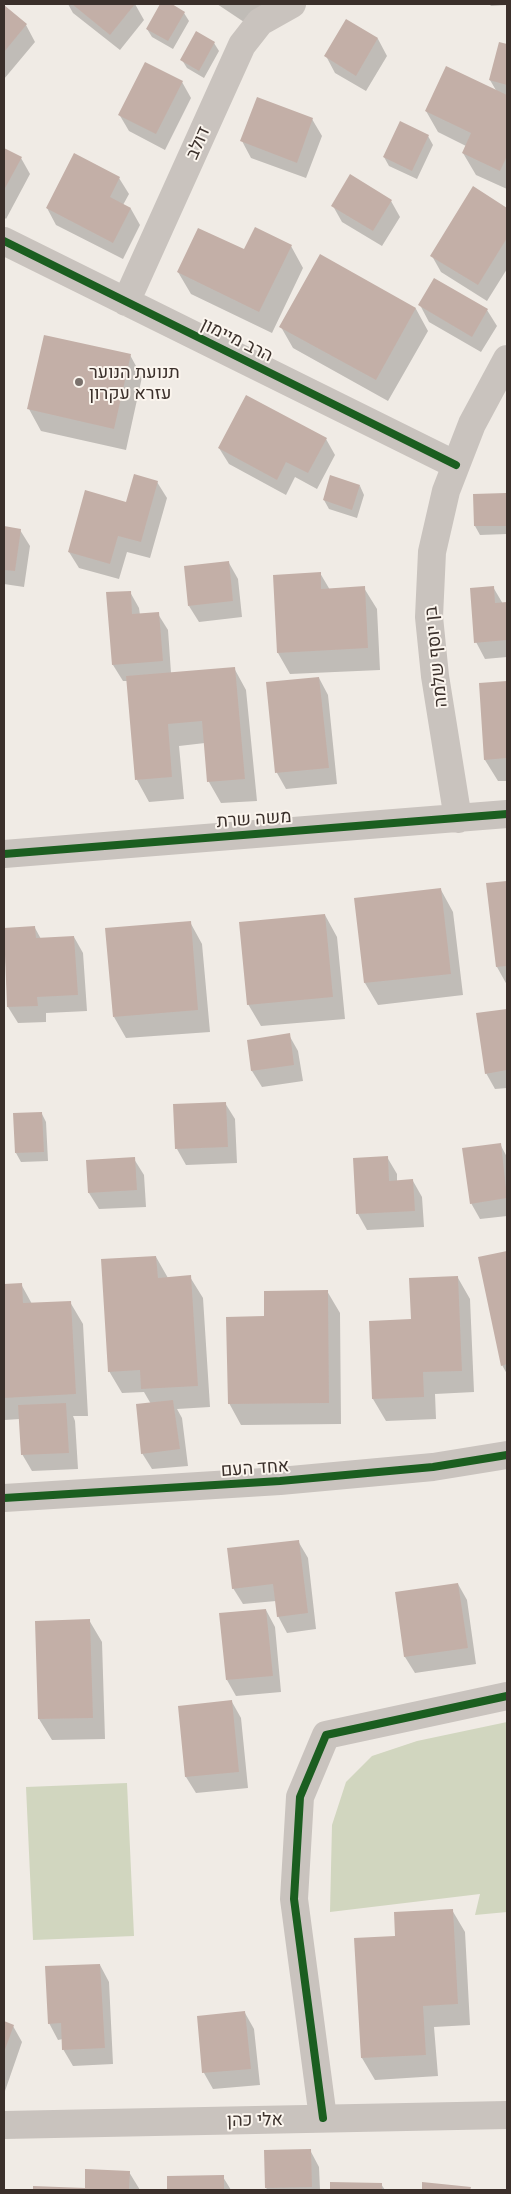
<!DOCTYPE html>
<meta charset="utf-8">
<style>
body{margin:0}
#map{position:relative;width:511px;height:2194px;overflow:hidden;background:#f0ebe5;font-family:"Public Sans",sans-serif}
canvas{display:block}
.frame{position:absolute;inset:0;border:5px solid #3b302b;pointer-events:none}
</style>
<div id="map">
<canvas width="511" height="2194"></canvas>
<div class="frame"></div>
</div>
<script>
const context = document.querySelector('canvas').getContext('2d');
context.lineJoin = 'round';
function fill(path, color) {
  context.fillStyle = color;
  context.fill(path, 'evenodd');
}
function toPath(rows) {
  const path = new Path2D();
  for (const r of rows) {
    path.moveTo(r[0], r[1]);
    for (let i = 2; i < r.length; i += 2) path.lineTo(r[i], r[i + 1]);
  }
  return path;
}
function trace(path, color, width, dash) {
  context.strokeStyle = color;
  context.lineWidth = width;
  context.lineCap = dash ? 'butt' : 'round';
  context.setLineDash(dash || []);
  context.stroke(path);
}
function label(font, color, halo, rows, align = 'center') {
  context.font = font + ' "Public Sans",Heebo,sans-serif';
  context.lineWidth = 4;
  context.setLineDash([]);
  context.textBaseline = 'middle';
  context.strokeStyle = halo;
  context.fillStyle = color;
  for (const [text, x, y, turn = 0] of rows) {
    context.save();
    context.translate(x, y);
    context.rotate((+turn || 0) * Math.PI / 180);
    context.textAlign = isNaN(turn) ? turn : align;
    if (halo) context.strokeText(text, 0, 0);
    context.fillText(text, 0, 0);
    context.restore();
  }
}
const green = toPath([
 [507,1722,507,1912,475,1915,480,1894,330,1912,332,1825,346,1782,372,1756,417,1741],
 [127,1783,134,1936,33,1940,26,1787]
]);
const shadow = toPath([
 [68,4,135,4,144,20,120,50,73,13],
 [162,4,169,4,184,13,189,21,173,49,152,37,147,29],
 [217,4,266,4,250,26],
 [489,4,507,4,507,5,491,6],
 [4,7,26,25,35,42,4,79],
 [347,21,378,39,387,56,366,91,335,73,326,56],
 [214,43,219,51,204,78,187,68,182,60],
 [500,43,507,45,507,189,476,175,463,153,466,146,438,132,426,111,497,92,490,80],
 [182,82,191,98,165,150,129,131,119,114],
 [312,119,322,136,306,178,251,158,242,141],
 [428,136,433,145,417,179,389,166,384,157],
 [4,149,21,158,30,174,6,219,4,217],
 [119,178,129,194,123,205,131,209,140,225,123,259,56,225,47,208],
 [474,188,507,209,507,269,487,301,441,272,432,256],
 [391,201,400,217,382,246,342,222,333,206],
 [291,246,303,268,272,333,191,294,178,272],
 [320,256,416,309,428,331,388,401,293,348,281,327],
 [420,305,487,310,497,326,481,352,429,322],
 [130,355,142,377,126,450,41,431,29,409],
 [326,439,335,455,317,489,295,477,286,495,229,464,219,448],
 [157,482,167,498,150,558,127,552,119,579,79,568,69,552,127,503],
 [360,486,364,495,357,518,329,509,324,500],
 [506,494,507,497,507,534,480,535,475,526,475,495],
 [4,528,20,530,30,546,24,587,4,584],
 [229,563,238,579,242,617,199,622,189,606],
 [320,573,330,590,364,588,377,609,380,670,290,674,278,653],
 [493,587,503,604,507,604,507,657,485,659,476,642],
 [130,592,139,608,140,615,158,614,168,630,171,673,234,668,246,690,257,801,221,803,209,782,205,743,179,746,184,799,149,802,137,780,128,681,123,681,113,665],
 [319,678,328,695,337,784,286,789,277,773,268,683],
 [507,682,507,781,498,781,485,760,480,684],
 [507,882,507,985,497,967,487,884],
 [441,890,453,912,463,995,378,1005,365,983,356,899],
 [325,915,337,937,345,1019,261,1026,248,1004],
 [190,922,202,944,210,1032,126,1038,114,1017],
 [35,928,41,939,74,937,83,953,87,1011,46,1013,46,1022,18,1023,8,1007,4,929],
 [507,1010,507,1088,495,1089,486,1073,478,1014],
 [289,1035,298,1051,303,1081,262,1087,252,1071,248,1041],
 [225,1103,235,1119,237,1163,186,1165,177,1149],
 [42,1114,46,1122,48,1161,21,1162,16,1153,14,1115],
 [500,1144,507,1157,507,1216,480,1219,471,1203],
 [387,1157,397,1174,397,1182,413,1181,422,1197,424,1227,367,1230,358,1214,354,1159],
 [134,1159,144,1175,146,1207,99,1209,89,1193,87,1162],
 [507,1252,507,1374,502,1365,480,1258],
 [156,1257,168,1278,190,1277,203,1298,210,1407,177,1409,182,1418,188,1466,152,1469,142,1453,151,1404,144,1392,122,1393,109,1371],
 [458,1278,470,1299,474,1392,435,1394,436,1419,386,1421,373,1399,370,1322,412,1320],
 [21,1284,32,1304,70,1302,83,1324,88,1416,73,1416,75,1421,78,1469,32,1471,22,1454,20,1419,4,1420,4,1285],
 [327,1291,340,1313,341,1424,241,1425,229,1403,265,1318],
 [298,1541,308,1558,316,1629,287,1633,278,1616,276,1601,243,1604,233,1588],
 [458,1584,467,1600,476,1664,415,1673,405,1657,396,1593],
 [266,1610,275,1627,281,1692,236,1696,227,1680],
 [89,1620,102,1642,105,1739,52,1740,39,1719],
 [232,1702,241,1718,248,1788,196,1793,186,1777,179,1707],
 [452,1910,465,1932,470,2025,434,2027,438,2076,375,2080,362,2058,355,1939,397,1937],
 [100,1965,109,1982,113,2064,73,2066,63,2049,63,2039,58,2040,49,2023],
 [245,2013,254,2029,260,2085,213,2089,204,2073,198,2017],
 [4,2023,13,2026,22,2042,5,2091,4,2090],
 [310,2150,319,2167,320,2190,268,2190,266,2188],
 [129,2172,140,2190,34,2190,35,2187,86,2189],
 [168,2177,223,2177,231,2190,168,2190],
 [332,2183,381,2184,385,2190,332,2190],
 [423,2183,470,2188,471,2190,423,2190]
]);
const building = toPath([
 [72,4,135,4,110,35],
 [160,4,172,4,185,12,168,41,146,29],
 [4,5,27,24,4,52],
 [346,19,378,38,356,76,324,56],
 [196,31,215,42,199,71,180,60],
 [499,42,507,44,507,85,489,80],
 [145,62,183,81,156,134,118,115],
 [446,66,507,95,507,156,500,171,462,153,471,133,425,111],
 [257,97,313,118,297,163,240,141],
 [400,121,429,135,412,171,383,157],
 [4,148,22,157,4,190],
 [74,153,120,177,110,197,131,208,113,243,46,208],
 [350,174,392,200,373,231,331,206],
 [473,186,507,208,507,238,478,285,430,256],
 [255,227,292,245,259,312,177,272,198,228,244,249],
 [320,254,416,308,376,380,279,327],
 [434,278,488,309,472,337,418,305],
 [44,335,131,354,114,429,27,409],
 [246,395,327,438,308,473,286,462,277,480,218,448],
 [134,474,158,481,141,542,118,536,110,564,68,552,85,490,126,502],
 [330,475,360,485,352,510,323,500],
 [506,493,507,526,474,526,473,494],
 [4,526,21,529,15,571,4,570],
 [229,561,233,601,188,606,184,566],
 [321,572,321,589,365,586,368,648,277,653,273,575],
 [494,586,495,603,507,602,507,640,474,643,470,588],
 [131,591,132,614,159,612,163,661,112,665,106,592],
 [235,667,245,779,207,782,202,721,168,724,172,777,135,780,126,676],
 [319,677,329,768,275,773,266,682],
 [507,681,507,758,484,760,479,683],
 [507,881,507,966,496,967,486,883],
 [441,888,451,974,364,983,354,898],
 [325,914,333,997,247,1005,239,922],
 [191,921,198,1010,113,1017,105,928],
 [35,926,36,938,74,936,78,995,37,997,38,1006,7,1007,4,928],
 [507,1009,507,1070,485,1074,476,1013],
 [290,1033,294,1065,251,1071,247,1040],
 [226,1102,228,1147,175,1149,173,1104],
 [42,1112,44,1152,15,1153,13,1113],
 [501,1143,507,1198,470,1204,462,1148],
 [388,1156,389,1181,413,1179,415,1211,356,1214,353,1158],
 [135,1157,137,1190,88,1193,86,1160],
 [507,1251,507,1364,501,1366,478,1257],
 [156,1256,158,1278,191,1275,198,1386,141,1389,140,1370,108,1372,101,1259],
 [458,1276,462,1371,423,1372,424,1397,372,1399,369,1321,411,1319,409,1278],
 [22,1283,23,1303,71,1301,76,1394,4,1398,4,1284],
 [328,1290,329,1403,228,1404,226,1317,264,1316,264,1291],
 [173,1400,180,1449,141,1454,136,1404],
 [66,1403,69,1453,21,1455,18,1405],
 [299,1540,308,1613,277,1617,273,1584,232,1589,227,1548],
 [458,1583,468,1648,404,1657,395,1592],
 [266,1609,273,1676,226,1680,219,1613],
 [90,1619,93,1718,38,1719,35,1621],
 [232,1700,239,1772,185,1777,178,1706],
 [453,1909,458,2004,423,2006,426,2055,361,2058,354,1938,395,1936,394,1912],
 [100,1964,105,2048,62,2050,61,2023,48,2024,45,1966],
 [245,2011,251,2069,202,2073,197,2016],
 [4,2021,14,2025,4,2052],
 [311,2149,312,2187,265,2188,264,2150],
 [85,2169,130,2171,129,2190,33,2190,33,2186,85,2188],
 [224,2175,224,2190,167,2190,167,2176],
 [330,2182,382,2183,382,2190,330,2190],
 [422,2182,471,2187,470,2190,422,2190]
]);
const minor = toPath([
 [4,241,456,465],
 [126,302,242,45,260,22,292,4],
 [458,819,435,676,429,617,432,552,446,491,472,424,507,359],
 [4,854,507,814],
 [4,1498,280,1481,433,1467,507,1455],
 [323,2118,294,1899,300,1797,326,1735,507,1696],
 [4,2125,507,2115]
]);
const cycleway = toPath([
 [4,241,456,465],
 [4,854,507,814],
 [4,1498,280,1481,433,1467,507,1455],
 [323,2118,294,1899,300,1797,326,1735,507,1696]
]);
const markers = [
 [79,382,5,"#7a716c"]
];
const streetNames = [
 ["דולב",198,143,-66],
 ["הרב מיימון",237,340,26],
 ["בן יוסף שלמה",436,657,-96],
 ["משה שרת",254,819,-4],
 ["אחד העם",255,1468,-4],
 ["אלי כהן",255,2120,-1]
];
const poiNames = [
 ["תנועת הנוער",89,372],
 ["עזרא עקרון",89,393]
];
fill(green, '#d1d6bf');
fill(shadow, '#0003');
fill(building, '#c3afa7');
trace(minor, '#c9c3be', 28);
trace(cycleway, '#1b5e20', 8);
for (const [x, y, r, color] of markers) {
  const dot = new Path2D();
  dot.arc(x, y, r, 0, 2 * Math.PI);
  context.fillStyle = color;
  context.fill(dot);
  trace(dot, '#fbf5ee', 2);
}
label('18px', '#3b302b', '#fbf5ee', streetNames);
label('18px', '#3b302b', '#fbf5ee', poiNames, 'left');
</script>
